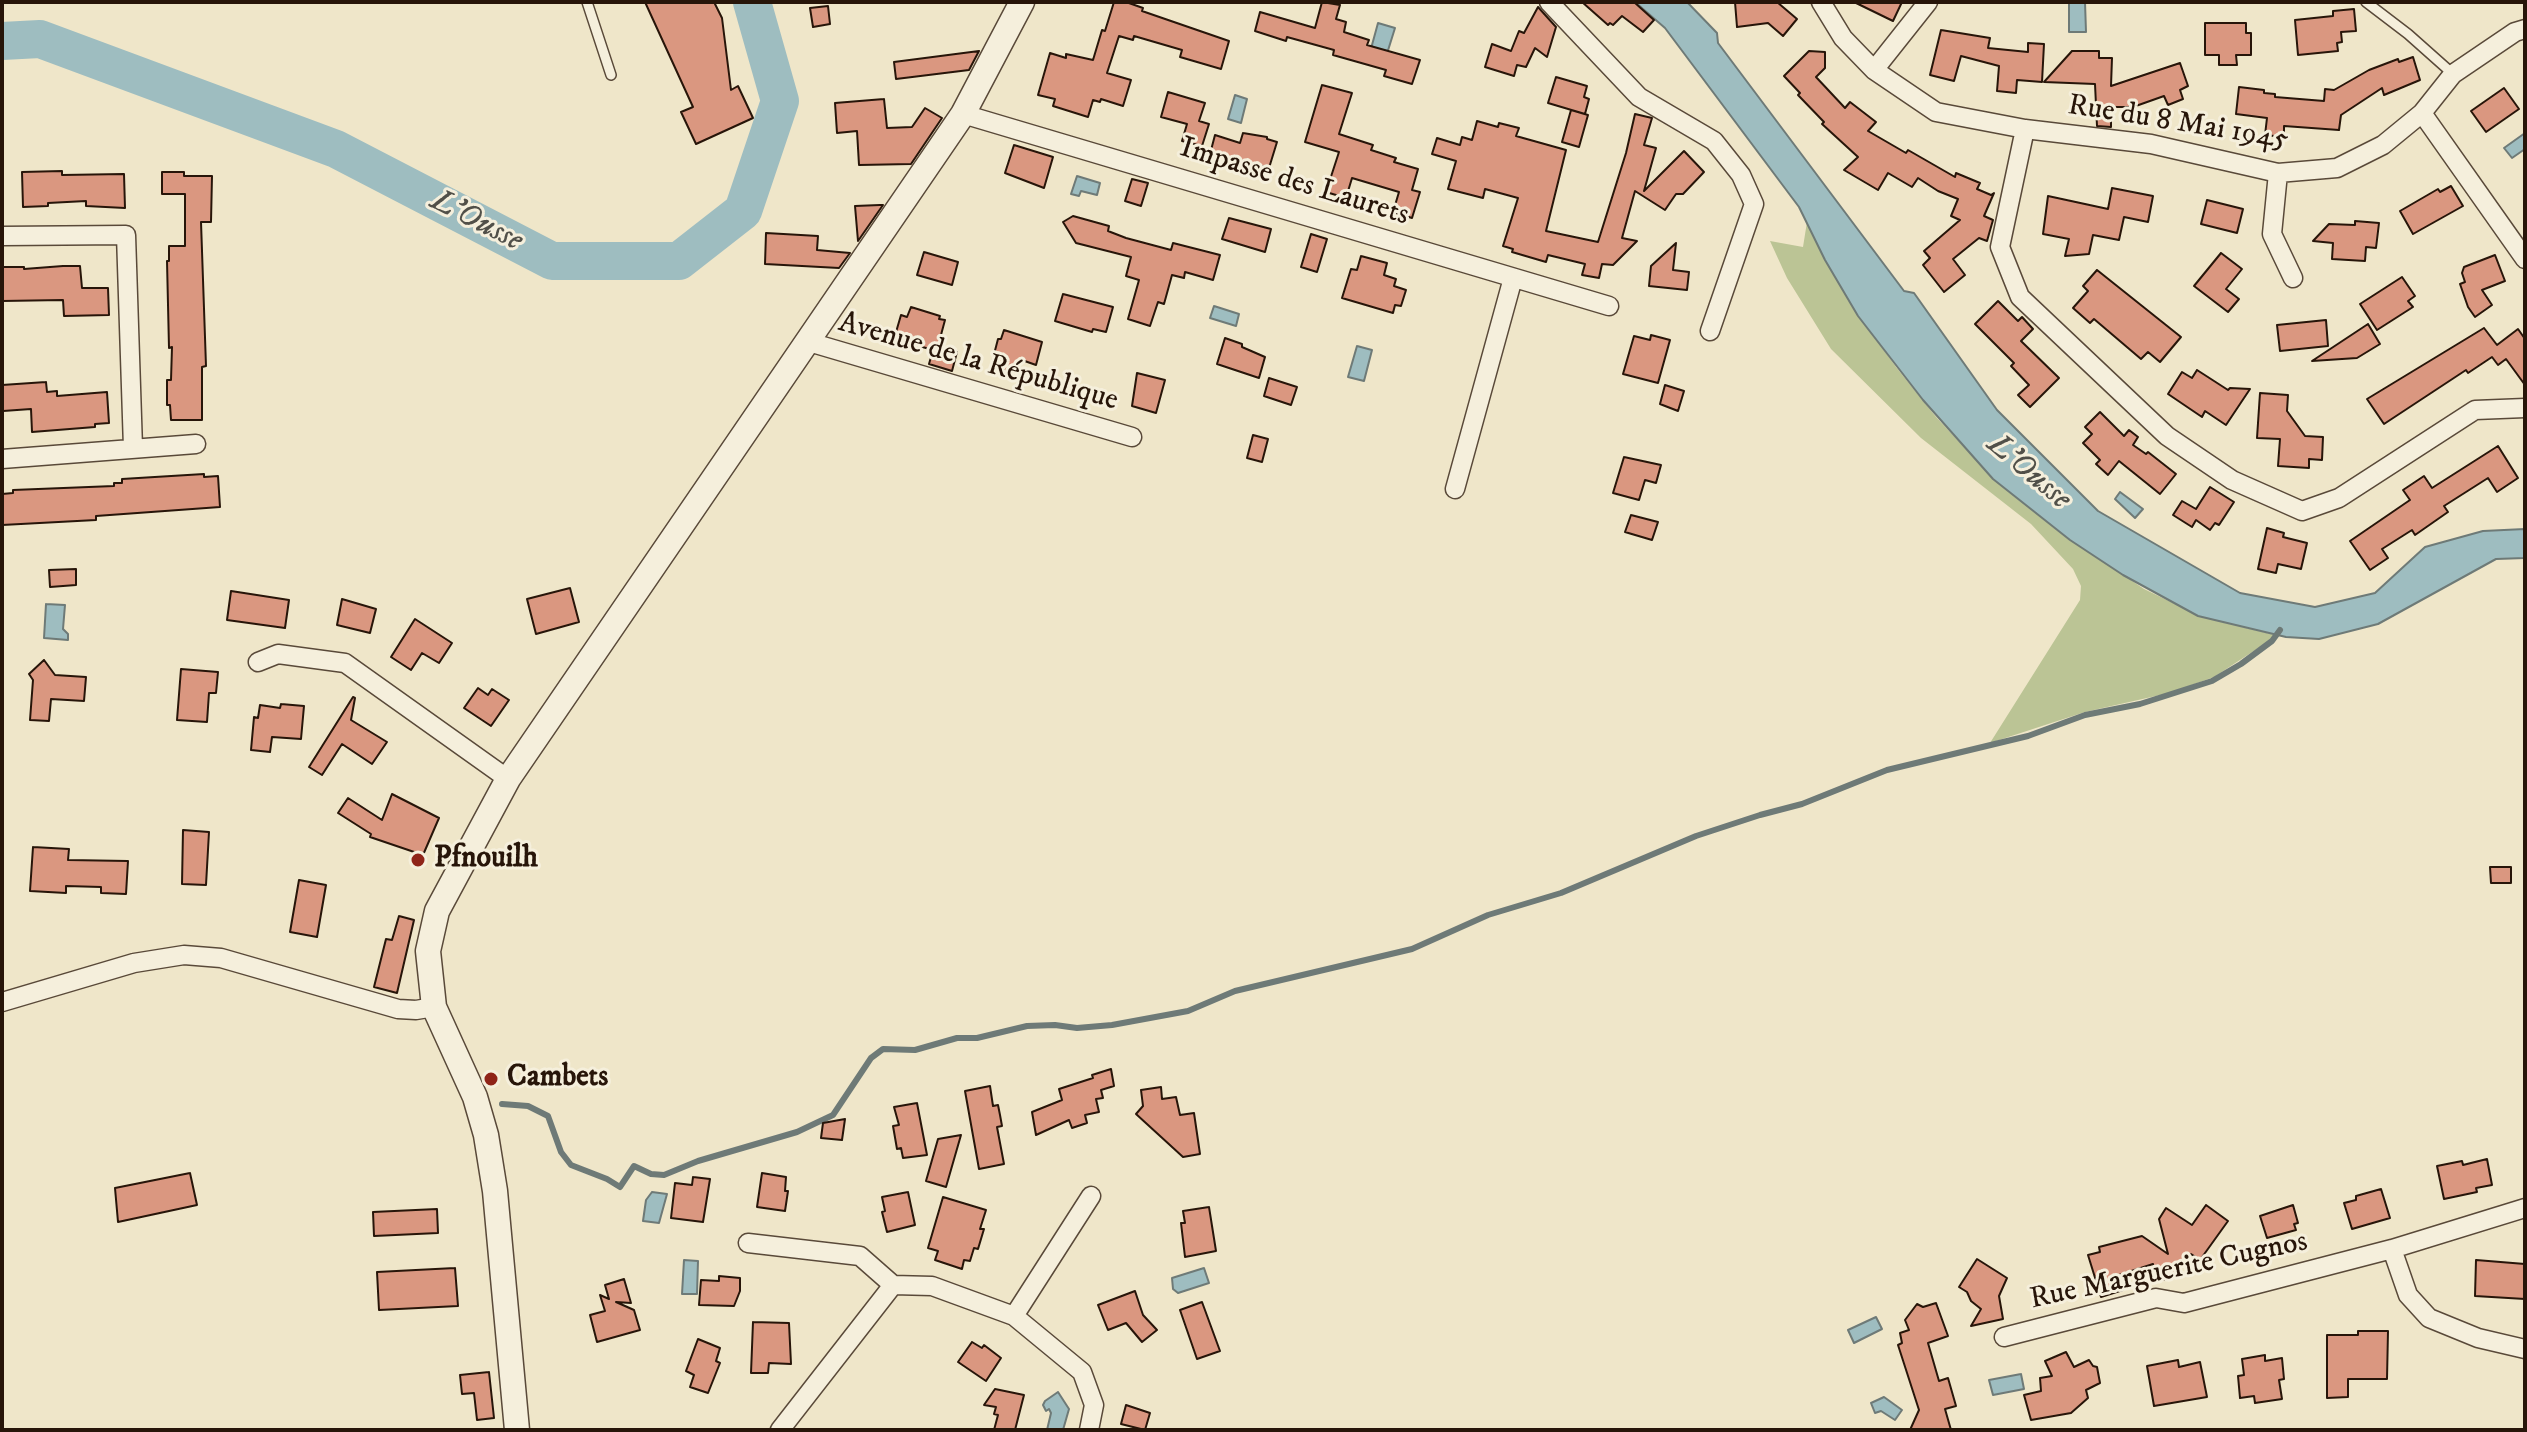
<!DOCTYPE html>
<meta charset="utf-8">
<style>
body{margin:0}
#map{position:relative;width:2527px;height:1432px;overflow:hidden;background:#efe6c9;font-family:"IM FELL DW Pica",serif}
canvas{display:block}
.frame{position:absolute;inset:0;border:4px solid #271509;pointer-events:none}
</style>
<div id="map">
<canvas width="2527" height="1432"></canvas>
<div class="frame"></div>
</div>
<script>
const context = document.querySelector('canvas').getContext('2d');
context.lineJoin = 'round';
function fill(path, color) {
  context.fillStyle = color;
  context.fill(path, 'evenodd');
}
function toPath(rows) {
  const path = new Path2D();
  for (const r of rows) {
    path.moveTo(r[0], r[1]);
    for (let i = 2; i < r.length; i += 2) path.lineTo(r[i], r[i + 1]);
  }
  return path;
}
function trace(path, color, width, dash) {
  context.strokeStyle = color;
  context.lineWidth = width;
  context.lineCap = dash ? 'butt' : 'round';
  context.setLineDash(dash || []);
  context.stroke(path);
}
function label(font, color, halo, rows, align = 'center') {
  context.font = font + ' "IM FELL DW Pica",serif';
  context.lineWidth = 6;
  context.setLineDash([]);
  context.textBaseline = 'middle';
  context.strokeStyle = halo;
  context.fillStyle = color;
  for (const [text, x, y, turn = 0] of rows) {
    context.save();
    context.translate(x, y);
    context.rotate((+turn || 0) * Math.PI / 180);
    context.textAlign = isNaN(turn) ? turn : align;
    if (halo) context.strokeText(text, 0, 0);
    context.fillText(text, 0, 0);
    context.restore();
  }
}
const green = toPath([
 [1807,222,1868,328,1896,367,1936,417,1990,475,2053,527,2144,589,2202,617,2275,635,2272,639,2214,677,2169,693,2085,712,1990,743,2080,600,2081,586,2073,569,2031,524,1921,438,1831,349,1787,278,1770,241,1803,247]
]);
const water = toPath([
 [1635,2,1687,2,1717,33,1718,43,1904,291,1914,293,1997,410,2098,511,2240,593,2315,607,2375,593,2425,547,2483,531,2525,529,2525,558,2496,559,2378,624,2319,639,2286,637,2198,616,2123,575,2070,540,1993,479,1923,400,1858,316,1825,260,1799,207,1665,28,1635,2],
 [2069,2,2085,2,2086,32,2069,32,2069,2],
 [1378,23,1395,28,1385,60,1369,56,1378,23],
 [1235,95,1247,99,1241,123,1228,119,1235,95],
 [2525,133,2525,149,2512,158,2504,148,2525,133],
 [1077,176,1100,183,1097,195,1081,191,1079,196,1071,194,1077,176],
 [1214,306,1239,314,1236,326,1210,318,1214,306],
 [1357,346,1372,350,1364,381,1348,377,1357,346],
 [2120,492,2143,509,2135,518,2115,499,2120,492],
 [46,604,65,605,63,629,68,634,68,640,44,638,46,604],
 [652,1192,667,1194,659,1223,643,1221,646,1200,652,1192],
 [684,1260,698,1261,697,1294,682,1294,684,1260],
 [1204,1268,1209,1283,1178,1293,1173,1289,1172,1278,1204,1268],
 [1876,1317,1882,1329,1854,1343,1848,1330,1876,1317],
 [2021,1374,2024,1389,1993,1395,1989,1380,2021,1374],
 [1058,1392,1069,1409,1063,1430,1047,1430,1051,1413,1049,1409,1046,1411,1043,1405,1045,1401,1058,1392],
 [1884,1397,1902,1410,1895,1420,1881,1411,1875,1413,1871,1403,1884,1397]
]);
const stream = toPath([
 [502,1104,528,1106,548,1116,561,1152,571,1165,607,1179,620,1187,634,1166,651,1174,664,1175,698,1161,797,1132,833,1115,871,1058,883,1049,915,1050,957,1038,977,1038,1027,1026,1055,1025,1077,1028,1112,1025,1188,1011,1235,991,1412,949,1488,915,1561,893,1696,836,1760,815,1802,804,1887,770,2028,736,2085,715,2140,704,2212,681,2241,664,2272,641,2280,630]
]);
const river = toPath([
 [2,41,40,39,336,149,552,261,679,261,743,211,780,101,752,2]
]);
const building = toPath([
 [645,2,714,2,722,18,731,90,738,86,753,118,696,144,681,112,693,107,645,2],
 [1114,2,1126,2,1143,8,1142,11,1229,41,1221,69,1180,57,1182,50,1134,36,1133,40,1119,36,1107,73,1131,80,1123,106,1101,99,1100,102,1093,100,1088,117,1053,106,1055,99,1038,95,1050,53,1066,58,1066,54,1093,60,1102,30,1105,31,1114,2],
 [1322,2,1340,5,1336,19,1346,22,1344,32,1369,40,1367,45,1420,60,1412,84,1384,76,1386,70,1333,55,1334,50,1287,37,1286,41,1255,31,1260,12,1315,28,1322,2],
 [1582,2,1634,2,1654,20,1643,32,1622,16,1613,25,1610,23,1608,25,1582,2],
 [1735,2,1777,2,1797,19,1783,36,1768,23,1737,27,1735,2],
 [1854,2,1902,2,1893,21,1854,2],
 [828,6,830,24,813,27,810,8,828,6],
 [1538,7,1556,27,1547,57,1535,48,1526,67,1517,65,1514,76,1485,67,1492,44,1511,51,1519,31,1524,33,1538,7],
 [2354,9,2356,31,2341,32,2342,42,2337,43,2338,51,2298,55,2295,20,2333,16,2333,11,2354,9],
 [2205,23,2246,23,2246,33,2251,33,2251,55,2236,55,2237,65,2219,65,2219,55,2205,55,2205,23],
 [1941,30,1990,38,1988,48,2028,52,2028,43,2044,44,2042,82,2017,80,2016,93,1997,91,1999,66,1961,56,1954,81,1930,75,1941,30],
 [979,51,969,70,896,79,894,62,979,51],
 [1809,51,1825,52,1825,68,1816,77,1845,108,1850,102,1876,122,1868,131,1906,153,1908,150,1955,177,1956,173,1980,183,1977,189,1991,195,1994,193,1984,216,1993,220,1987,241,1979,238,1953,259,1965,275,1944,292,1923,265,1930,258,1924,251,1960,220,1951,216,1958,199,1938,191,1918,178,1912,187,1888,173,1878,190,1844,170,1858,157,1822,124,1824,122,1798,95,1800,93,1784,76,1809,51],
 [2072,51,2099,51,2099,58,2112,58,2111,86,2180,63,2188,86,2180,90,2183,99,2168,105,2164,96,2133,107,2111,107,2111,127,2097,126,2095,84,2044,82,2072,51],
 [2413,57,2420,80,2384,95,2382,88,2341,115,2339,130,2284,126,2284,137,2265,135,2267,118,2236,114,2239,87,2264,90,2264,93,2275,94,2275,97,2324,101,2325,89,2334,90,2369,70,2398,59,2399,62,2413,57],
 [1556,77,1587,86,1584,97,1589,99,1585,114,1548,103,1556,77],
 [1322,85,1352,93,1339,134,1373,145,1371,150,1396,158,1394,162,1418,169,1412,190,1420,192,1412,218,1393,212,1399,192,1352,178,1346,198,1326,192,1339,152,1305,142,1322,85],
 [2504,88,2519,109,2486,132,2471,111,2504,88],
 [1168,92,1205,103,1199,121,1209,124,1202,146,1182,141,1187,124,1161,117,1168,92],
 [884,99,887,128,912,127,925,108,942,118,911,164,859,165,857,131,837,133,835,103,884,99],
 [1571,110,1588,115,1579,147,1562,142,1571,110],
 [1635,114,1652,118,1644,145,1656,148,1644,191,1684,151,1704,172,1683,194,1676,194,1665,210,1635,191,1622,238,1637,241,1613,265,1602,264,1599,278,1582,275,1585,264,1548,255,1546,262,1512,252,1513,249,1503,246,1518,198,1485,189,1483,198,1448,189,1456,161,1432,154,1437,138,1460,145,1462,137,1472,140,1477,121,1498,127,1499,123,1519,128,1516,136,1566,150,1546,231,1598,242,1626,153,1635,114],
 [1243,133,1267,137,1267,139,1277,142,1269,168,1226,156,1225,159,1210,154,1215,135,1240,143,1243,133],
 [1014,145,1053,157,1044,188,1005,173,1014,145],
 [62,171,62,175,124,174,125,208,86,206,86,201,48,203,48,206,23,207,22,172,62,171],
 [162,172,184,172,184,176,212,176,211,222,201,222,206,366,202,367,202,420,171,420,170,405,167,405,167,380,171,380,172,347,169,348,167,261,169,261,169,246,185,246,185,194,162,194,162,172],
 [1132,179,1148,183,1141,206,1125,201,1132,179],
 [2451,186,2463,206,2413,234,2400,211,2438,189,2440,192,2451,186],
 [2112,188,2153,196,2148,222,2124,217,2119,240,2093,235,2089,254,2065,256,2069,239,2043,234,2048,196,2108,209,2112,188],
 [2207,200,2243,209,2237,233,2201,224,2207,200],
 [880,205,883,205,858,241,855,206,880,205],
 [1073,216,1109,226,1108,231,1126,238,1171,250,1173,243,1220,255,1213,280,1185,272,1184,278,1172,275,1164,304,1158,302,1150,326,1128,319,1139,280,1126,276,1131,257,1076,243,1063,222,1073,216],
 [1229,218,1271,229,1265,252,1222,239,1229,218],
 [2355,221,2379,223,2376,248,2366,247,2365,261,2332,259,2333,243,2313,241,2329,224,2355,225,2355,221],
 [766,233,818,236,817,250,850,253,839,268,765,264,766,233],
 [1311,234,1327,239,1317,272,1301,267,1311,234],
 [1676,243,1673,270,1689,272,1687,290,1649,286,1651,266,1676,243],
 [924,252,958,262,952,285,917,275,924,252],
 [2221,253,2242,269,2226,289,2239,299,2228,312,2194,286,2221,253],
 [2495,255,2505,281,2482,290,2492,305,2475,317,2468,307,2460,284,2465,282,2462,273,2464,267,2495,255],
 [1361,256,1387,263,1384,275,1396,279,1394,286,1406,290,1401,306,1395,305,1393,313,1342,298,1351,269,1357,270,1361,256],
 [63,266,80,266,82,288,108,288,109,315,64,316,63,300,2,301,2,267,24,267,24,269,63,266],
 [2097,270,2181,337,2160,362,2148,352,2141,359,2094,319,2090,323,2073,308,2088,291,2083,286,2097,270],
 [2402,277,2415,296,2408,301,2413,307,2377,330,2360,304,2402,277],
 [1063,294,1113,307,1106,332,1093,329,1092,332,1055,321,1063,294],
 [1998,301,2018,321,2022,317,2033,329,2021,341,2059,378,2030,407,2018,395,2029,385,2011,366,2014,363,1975,324,1998,301],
 [911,307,940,316,939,319,945,320,938,346,957,352,952,371,929,364,933,350,894,339,901,315,907,317,911,307],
 [2326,320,2328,346,2280,351,2277,325,2326,320],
 [2368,324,2380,344,2357,358,2312,361,2368,324],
 [2484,328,2497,345,2518,329,2525,339,2525,385,2506,359,2498,365,2492,357,2468,373,2466,370,2384,424,2367,399,2484,328],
 [1004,330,1042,342,1036,365,1019,359,1015,374,991,366,998,339,1001,339,1004,330],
 [1651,335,1670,340,1658,383,1623,374,1634,336,1650,340,1651,335],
 [1225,338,1242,344,1242,347,1265,357,1259,378,1217,364,1225,338],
 [2197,370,2228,390,2230,388,2250,389,2226,425,2205,411,2202,417,2168,394,2182,372,2192,378,2197,370],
 [1137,373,1165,380,1156,413,1132,406,1137,373],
 [1269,378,1297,387,1291,405,1264,396,1269,378],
 [46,382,47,392,57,391,57,396,107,392,109,423,95,424,95,427,32,432,31,409,3,411,2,385,46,382],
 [1665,385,1684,391,1678,411,1660,404,1665,385],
 [2260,393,2288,395,2287,411,2305,436,2323,437,2322,460,2309,459,2309,468,2278,466,2280,439,2257,438,2260,393],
 [2100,412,2124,436,2129,430,2138,437,2133,445,2146,454,2148,452,2176,474,2160,494,2119,461,2108,475,2096,464,2100,460,2083,443,2092,434,2085,427,2100,412],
 [1253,435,1268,439,1262,462,1247,458,1253,435],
 [2498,446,2518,478,2497,492,2488,478,2444,506,2448,512,2415,535,2412,530,2382,549,2388,558,2370,570,2350,541,2410,500,2403,490,2424,476,2432,488,2498,446],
 [1624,457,1661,465,1656,483,1645,480,1639,500,1613,493,1624,457],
 [204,474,204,477,218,476,220,507,96,516,96,520,2,525,2,494,13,493,13,490,114,486,114,483,122,483,122,479,204,474],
 [2210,487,2234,502,2219,525,2215,523,2210,530,2196,520,2192,527,2173,515,2182,501,2196,509,2210,487],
 [1631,515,1658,522,1652,540,1625,532,1631,515],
 [2267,528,2284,533,2283,537,2307,543,2301,569,2278,564,2276,573,2258,569,2267,528],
 [76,569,76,585,50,587,49,570,76,569],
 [570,588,579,622,536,634,527,599,570,588],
 [231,591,289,600,285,628,227,620,231,591],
 [342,599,376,609,370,633,337,625,342,599],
 [415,619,452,643,439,663,422,653,411,670,391,657,415,619],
 [44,660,55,675,86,677,84,701,51,699,49,721,30,720,33,680,29,674,44,660],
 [181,669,218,672,216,693,209,693,207,722,177,720,181,669],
 [478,688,488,695,492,689,509,700,491,726,464,708,478,688],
 [353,697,355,698,351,720,387,742,372,764,342,744,322,775,309,767,353,697],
 [281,704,304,706,301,739,272,737,270,752,251,750,254,717,258,718,260,705,280,708,281,704],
 [392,794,439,818,423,855,370,837,371,834,338,813,348,798,382,820,392,794],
 [183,830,209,832,206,885,182,884,183,830],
 [33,847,69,849,68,860,128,861,126,894,101,893,101,887,66,886,66,893,30,891,33,847],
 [2490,867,2511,867,2511,883,2491,883,2490,867],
 [299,880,326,885,317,937,290,932,299,880],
 [399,916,414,920,397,993,374,987,386,939,392,940,399,916],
 [1111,1069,1114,1086,1101,1090,1103,1098,1096,1099,1099,1112,1085,1115,1087,1123,1072,1128,1069,1120,1036,1135,1032,1112,1062,1100,1059,1089,1093,1078,1092,1075,1111,1069],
 [990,1086,993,1106,998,1105,1000,1115,1002,1126,997,1127,1004,1164,979,1169,965,1091,990,1086],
 [1161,1087,1162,1099,1176,1097,1180,1115,1194,1113,1200,1154,1183,1157,1136,1114,1143,1106,1141,1090,1161,1087],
 [917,1103,927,1155,903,1158,901,1148,897,1149,893,1126,899,1125,894,1107,917,1103],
 [845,1119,842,1140,821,1138,823,1123,845,1119],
 [961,1135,946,1187,926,1181,938,1139,961,1135],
 [2487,1159,2492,1185,2476,1188,2477,1192,2444,1199,2437,1166,2462,1161,2463,1165,2487,1159],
 [190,1173,197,1205,118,1222,115,1188,190,1173],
 [762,1173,786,1177,785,1191,788,1191,785,1211,757,1207,762,1173],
 [693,1177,710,1179,703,1222,671,1218,675,1183,692,1185,693,1177],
 [2381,1189,2390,1218,2352,1229,2344,1203,2356,1200,2356,1196,2381,1189],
 [908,1192,915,1225,887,1232,882,1212,885,1211,882,1197,908,1192],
 [943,1197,986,1210,980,1229,984,1229,978,1249,974,1248,970,1261,964,1260,962,1269,935,1260,938,1251,928,1248,943,1197],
 [2206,1205,2228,1221,2200,1260,2191,1254,2174,1278,2157,1281,2153,1264,2119,1275,2123,1290,2101,1297,2088,1255,2100,1252,2099,1247,2142,1236,2168,1254,2159,1219,2166,1208,2192,1225,2206,1205],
 [2293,1205,2298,1223,2294,1224,2296,1230,2267,1238,2260,1216,2293,1205],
 [1209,1207,1216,1251,1185,1257,1181,1223,1185,1223,1183,1211,1209,1207],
 [437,1209,438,1233,374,1236,373,1212,437,1209],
 [1977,1259,2007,1278,1999,1296,2003,1319,1971,1326,1981,1309,1971,1301,1967,1292,1959,1287,1977,1259],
 [2476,1260,2525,1264,2525,1299,2475,1296,2476,1260],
 [455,1268,458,1306,379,1310,377,1272,455,1268],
 [719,1276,740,1278,740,1291,734,1306,699,1305,701,1280,719,1281,719,1276],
 [624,1279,631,1303,616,1302,634,1310,640,1330,597,1342,590,1315,605,1311,600,1295,609,1299,605,1285,624,1279],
 [1135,1291,1143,1315,1157,1330,1142,1342,1126,1323,1108,1330,1098,1305,1135,1291],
 [1202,1302,1220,1351,1197,1359,1180,1310,1202,1302],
 [1936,1303,1948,1336,1928,1343,1939,1381,1948,1378,1956,1406,1945,1409,1951,1430,1910,1430,1919,1410,1898,1345,1902,1343,1900,1333,1909,1330,1905,1320,1917,1304,1923,1307,1936,1303],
 [753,1322,789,1323,791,1364,769,1363,768,1373,751,1373,753,1322],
 [2358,1331,2388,1331,2387,1379,2348,1379,2348,1397,2327,1398,2327,1335,2358,1335,2358,1331],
 [698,1339,720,1348,716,1361,720,1363,708,1393,690,1387,694,1375,686,1371,698,1339],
 [972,1342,982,1348,984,1345,1001,1358,986,1381,958,1362,972,1342],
 [2066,1352,2074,1367,2089,1360,2093,1366,2097,1367,2100,1383,2086,1390,2088,1398,2071,1413,2031,1420,2024,1395,2041,1391,2040,1378,2052,1376,2045,1361,2066,1352],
 [2265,1355,2265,1361,2282,1358,2284,1379,2279,1380,2282,1399,2255,1403,2254,1396,2240,1398,2238,1376,2244,1375,2242,1359,2265,1355],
 [2178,1360,2179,1367,2200,1362,2207,1397,2154,1406,2147,1366,2178,1360],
 [489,1372,494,1418,477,1420,474,1393,462,1394,460,1375,489,1372],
 [995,1389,1024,1395,1015,1430,994,1430,998,1415,994,1414,996,1407,984,1405,995,1389],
 [1126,1405,1150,1413,1145,1430,1121,1424,1126,1405]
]);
const service = toPath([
 [587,2,611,75],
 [2366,2,2408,34,2453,74]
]);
const minor = toPath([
 [1549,2,1639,97,1714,141,1741,175,1754,204,1710,331],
 [1821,2,1843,38,1874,70,1936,112,2025,129,2151,144,2278,173,2337,168,2383,145,2422,113,2453,74,2515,32,2525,29],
 [1874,70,1928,2],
 [2422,113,2525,259],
 [963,114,1609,306],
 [2025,129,2000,247,2020,297,2167,436,2232,480,2302,511,2339,498,2475,410,2525,408],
 [2278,173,2272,234,2293,278],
 [2,236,126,235,133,448],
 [809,342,1132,437],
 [2,459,196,444],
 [1455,489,1513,278],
 [258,662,278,654,345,663,508,779],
 [2,1002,134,963,184,955,221,958,398,1009,416,1010,434,1007],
 [748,1243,860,1256,893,1285],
 [2392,1249,2408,1295,2429,1318,2478,1338,2525,1349],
 [1014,1316,1091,1196],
 [2004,1337,2156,1298,2184,1303,2392,1249,2525,1208],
 [780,1430,893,1285,932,1286,1014,1316,1082,1372,1094,1405,1089,1430]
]);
const tertiary = toPath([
 [517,1430,495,1191,486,1135,475,1097,434,1007,428,951,437,911,508,779,963,114,1022,2]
]);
const markers = [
 [418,860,8,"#8f2418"],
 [491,1079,8,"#8f2418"]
];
const streetNames = [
 ["Rue du 8 Mai 1945",2178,124,9],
 ["Impasse des Laurets",1294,183,17],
 ["Avenue de la République",978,363,16],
 ["Rue Marguerite Cugnos",2169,1272,-12]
];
const poiNames = [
 ["Pfnouilh",434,860],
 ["Cambets",507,1079]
];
const waterNames = [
 ["L'Ousse",476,222,27],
 ["L'Ousse",2028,473,40]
];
fill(green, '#bbc495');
fill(water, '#9ebdc0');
trace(water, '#6e7a77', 2);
trace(stream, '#6e7a77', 6);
trace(river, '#9ebdc0', 38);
fill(building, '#da9780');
trace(building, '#271509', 2);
trace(service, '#594939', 12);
trace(minor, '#594939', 21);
trace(tertiary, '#594939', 27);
trace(service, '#f5efdc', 9);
trace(minor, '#f5efdc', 18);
trace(tertiary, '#f5efdc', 24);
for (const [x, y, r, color] of markers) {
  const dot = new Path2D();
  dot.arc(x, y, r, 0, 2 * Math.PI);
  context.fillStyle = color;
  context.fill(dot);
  trace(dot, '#f5efdc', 3);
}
label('30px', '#271509', '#f5efdc', streetNames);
label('bold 30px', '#271509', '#f5efdc', poiNames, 'left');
label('italic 32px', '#515049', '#f5efdc', waterNames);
</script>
